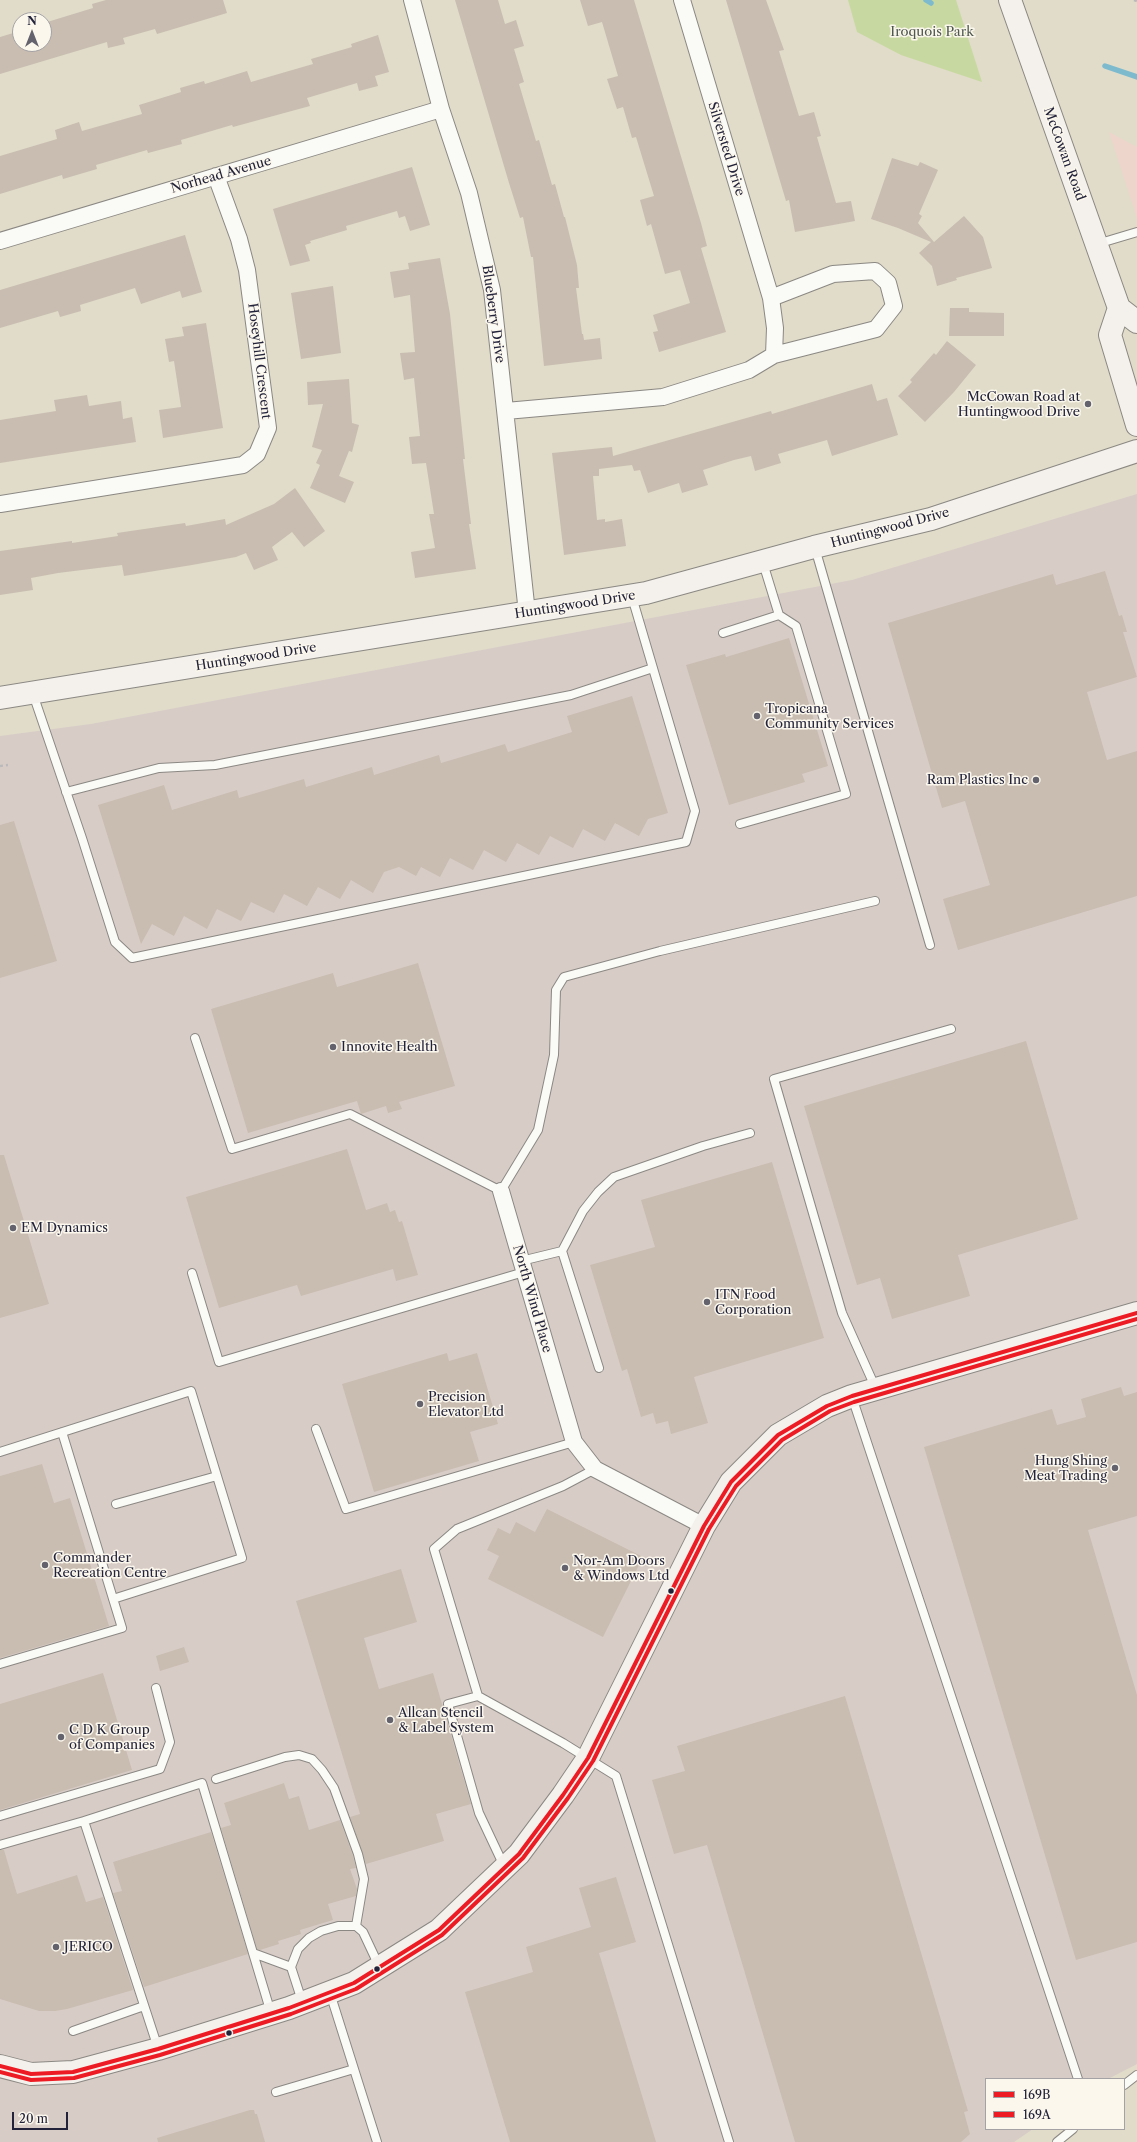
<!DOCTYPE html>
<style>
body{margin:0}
#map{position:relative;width:1137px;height:2142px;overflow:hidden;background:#e0dcc9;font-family:"Libre Caslon Text",serif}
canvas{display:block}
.legend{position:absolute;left:985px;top:2078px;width:140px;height:52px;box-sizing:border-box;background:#fbf7ec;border:1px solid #a4a2a5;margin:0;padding:5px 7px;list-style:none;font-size:12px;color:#22223b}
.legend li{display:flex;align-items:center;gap:8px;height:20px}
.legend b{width:20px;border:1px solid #a4a2a5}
.north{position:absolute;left:12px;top:12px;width:40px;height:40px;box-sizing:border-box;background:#fbf7ec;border:1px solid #a4a2a5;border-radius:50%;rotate:0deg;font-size:11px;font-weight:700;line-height:16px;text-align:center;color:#22223b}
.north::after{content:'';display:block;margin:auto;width:14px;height:18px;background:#64636d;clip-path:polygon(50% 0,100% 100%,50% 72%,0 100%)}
.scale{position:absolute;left:12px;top:2112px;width:56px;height:18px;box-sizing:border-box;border:2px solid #22223b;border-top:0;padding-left:5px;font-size:12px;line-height:14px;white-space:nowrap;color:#22223b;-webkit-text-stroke:3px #fbf7ec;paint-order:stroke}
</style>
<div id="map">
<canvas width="1137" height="2142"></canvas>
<ul class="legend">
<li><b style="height:5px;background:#ed1c24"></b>169B</li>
<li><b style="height:5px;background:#ed1c24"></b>169A</li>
</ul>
<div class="north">N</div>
<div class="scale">20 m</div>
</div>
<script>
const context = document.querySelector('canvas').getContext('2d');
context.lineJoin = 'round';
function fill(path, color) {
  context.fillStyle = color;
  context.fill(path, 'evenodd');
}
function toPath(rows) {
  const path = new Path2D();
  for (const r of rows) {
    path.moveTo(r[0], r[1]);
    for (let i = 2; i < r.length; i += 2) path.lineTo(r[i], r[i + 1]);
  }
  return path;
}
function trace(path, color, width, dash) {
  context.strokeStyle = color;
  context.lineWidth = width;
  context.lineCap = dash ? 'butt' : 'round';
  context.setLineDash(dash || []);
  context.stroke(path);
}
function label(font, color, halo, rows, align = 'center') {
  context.font = font + ' "Libre Caslon Text",serif';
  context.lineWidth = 3;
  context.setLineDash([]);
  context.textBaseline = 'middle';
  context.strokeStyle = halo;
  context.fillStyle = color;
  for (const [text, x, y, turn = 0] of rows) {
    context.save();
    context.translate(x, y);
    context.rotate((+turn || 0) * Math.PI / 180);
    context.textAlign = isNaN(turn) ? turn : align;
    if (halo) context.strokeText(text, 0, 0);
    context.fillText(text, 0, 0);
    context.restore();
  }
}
const built = toPath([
 [1109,132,1137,147,1137,218]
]);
const industrial = toPath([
 [1137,494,1137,2064,1108,2079,986,2079,986,2129,1033,2129,1014,2142,0,2142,0,736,91,724,852,580]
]);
const green = toPath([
 [848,0,956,0,982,82,901,55,857,32]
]);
const stream = toPath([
 [926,0,931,3],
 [1105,66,1137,77]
]);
const building = toPath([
 [106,0,223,0,227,13,157,34,155,29,123,38,125,44,108,48,107,42,0,74,0,37,20,31,20,44,44,44,44,23,93,8,92,4],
 [455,0,498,0,505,24,516,20,524,46,514,49,524,82,519,84,536,141,539,140,552,185,555,184,564,217,565,217,577,265,579,288,576,288,582,334,583,334,584,340,600,338,602,359,544,366,533,257,531,257,523,217,520,218,509,183],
 [580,0,634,0,701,223,707,246,701,248,726,332,659,352,653,332,658,331,653,315,690,303,680,270,665,274,651,224,647,226,640,200,654,196,636,137,632,138,623,107,617,109,607,79,618,76,602,22,588,26],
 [726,0,766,0,784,50,779,51,799,116,814,112,821,136,817,137,836,203,851,201,855,221,795,232,789,200,786,201],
 [378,35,389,72,375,76,378,86,359,91,357,83,307,98,310,106,233,127,232,125,181,140,182,144,148,153,147,150,96,165,97,169,63,179,62,175,0,194,0,156,57,139,55,130,79,122,82,131,142,114,139,105,181,92,180,88,204,81,205,84,247,71,251,82,313,64,311,59,352,47,351,44],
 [892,158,918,166,920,162,938,170,919,214,922,216,918,223,934,242,964,216,983,237,992,268,956,278,957,280,937,286,932,266,919,253,931,242,898,228,871,219],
 [412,167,430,225,410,231,405,216,399,218,397,211,346,226,347,230,310,241,311,243,305,245,310,261,290,266,273,209],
 [185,235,202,292,182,298,180,291,141,304,135,288,80,305,81,311,60,317,58,311,0,328,0,290],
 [440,258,450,314,465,459,463,459,471,524,469,524,476,569,415,578,411,552,435,548,429,514,434,514,426,463,412,464,409,437,420,436,414,378,404,380,400,353,415,352,410,295,394,298,390,272,409,269,408,263],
 [333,286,341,353,301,359,291,293],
 [950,308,969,308,969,312,1004,313,1004,336,949,336],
 [206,323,223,428,163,438,159,410,181,407,174,361,169,362,165,339,184,336,182,327],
 [947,341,976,365,954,392,925,422,898,396,912,382,910,380,934,353,936,355],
 [349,379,352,423,359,425,352,452,349,451,339,476,354,482,345,503,310,488,320,465,316,463,322,450,312,447,323,404,308,405,307,382],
 [872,384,877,401,887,398,898,435,832,456,827,440,778,454,781,463,755,471,751,456,734,460,703,470,708,485,682,493,679,483,648,493,640,470,634,471,632,465,599,469,599,476,593,476,597,520,605,519,605,522,622,519,626,546,564,555,552,453,612,447,613,456,771,411,772,414],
 [87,395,89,406,121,401,123,419,132,417,136,442,0,463,0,420,56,411,54,400],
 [295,488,325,531,304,547,292,532,272,547,278,560,254,570,246,553,236,557,192,565,124,576,122,565,58,573,31,578,33,590,0,595,0,551,72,541,72,543,118,536,117,533,185,523,186,526,225,519,226,525,274,504],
 [1105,571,1119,616,1122,615,1127,632,1123,632,1137,677,1087,692,1107,760,1137,751,1137,896,958,950,943,899,990,885,965,801,942,808,888,623,1053,574,1056,585],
 [789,638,828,766,802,774,805,782,729,805,686,665,725,654,726,657],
 [632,696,668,813,648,819,639,836,615,823,605,841,583,829,573,848,550,836,539,855,517,843,506,862,484,850,473,870,450,858,440,877,421,867,416,876,399,867,384,872,373,893,351,880,340,899,318,887,307,906,284,894,274,913,251,902,241,921,217,909,207,929,184,916,174,936,152,924,141,944,98,805,164,785,172,810,237,790,239,798,304,779,306,787,372,767,374,775,439,755,441,763,505,744,508,752,572,732,567,716],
 [14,821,57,961,0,978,0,825],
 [418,963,455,1086,399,1102,402,1109,388,1113,386,1106,361,1114,357,1101,248,1133,211,1009,333,973,337,987],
 [1026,1041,1078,1219,958,1255,970,1296,892,1319,880,1278,857,1285,804,1106],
 [347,1149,366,1210,387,1203,390,1212,395,1210,399,1222,402,1221,418,1275,396,1281,393,1269,301,1296,297,1285,219,1308,186,1197],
 [0,1155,4,1155,49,1304,0,1318],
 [772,1162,824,1338,694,1377,708,1423,671,1434,668,1421,656,1424,653,1413,641,1417,627,1369,622,1371,590,1265,655,1247,641,1200],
 [447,1353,449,1361,477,1353,498,1424,470,1432,479,1461,374,1492,342,1384],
 [1121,1387,1124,1396,1137,1392,1137,1516,1088,1530,1137,1695,1137,1942,1076,1960,924,1447,1052,1409,1057,1425,1086,1417,1081,1399],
 [42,1464,54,1503,70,1498,109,1626,0,1658,0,1476],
 [547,1509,643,1557,603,1637,488,1579,499,1556,487,1550,498,1528,510,1534,516,1522,535,1532],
 [401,1569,417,1622,364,1638,379,1689,433,1673,471,1804,436,1814,444,1841,366,1864,350,1817,360,1814,296,1601],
 [184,1647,189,1662,160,1671,156,1656],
 [103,1673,132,1770,0,1810,0,1704],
 [845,1696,968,2111,964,2112,970,2134,961,2142,795,2142,707,1845,674,1854,652,1780,685,1771,677,1746],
 [284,1783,289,1799,299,1796,309,1830,340,1820,353,1856,356,1868,350,1869,357,1889,356,1896,328,1904,333,1920,300,1930,301,1934,278,1941,279,1944,260,1950,257,1949,221,1828,231,1825,224,1803],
 [211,1832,248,1954,144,1987,113,1893,122,1891,113,1862],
 [0,1850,4,1850,17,1894,77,1875,86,1902,103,1897,133,1990,67,2009,55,2011,39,2011,0,1999],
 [616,1877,636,1942,599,1953,656,2142,510,2142,465,1992,533,1972,526,1947,591,1927,579,1888],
 [250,2110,254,2110,255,2114,257,2114,265,2142,158,2142,157,2138]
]);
const path = toPath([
 [1134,0,1137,1],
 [0,766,8,765]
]);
const lane = toPath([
 [1097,244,1137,232],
 [815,548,930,945],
 [723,633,779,615,763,563],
 [33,694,82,838,115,942,132,958,686,842,695,811,632,597],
 [66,792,159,768,215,765,571,695,653,668],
 [740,824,846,794,796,626,779,615],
 [195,1038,232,1149,350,1114,501,1191,538,1130,554,1055,556,990,564,977,660,951,875,901],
 [562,1251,599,1368],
 [521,1261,562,1251,583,1211,598,1192,614,1177,703,1146,750,1133],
 [192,1273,219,1362,524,1272],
 [876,1389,842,1313,774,1079,951,1029],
 [852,1397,1078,2079],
 [316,1429,346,1509,574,1442],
 [0,1452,191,1391,242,1558,113,1599],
 [595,1469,563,1486,457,1529,434,1549,478,1696,563,1743,616,1776,729,2142],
 [116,1504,217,1476],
 [0,1664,122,1628,62,1432],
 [478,1696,448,1704,479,1813,504,1866],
 [216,1779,285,1757,299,1755,312,1759,322,1770,334,1788,358,1854,364,1879,356,1926],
 [0,1816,160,1769,170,1742,156,1688],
 [84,1821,158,2048],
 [0,1845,84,1821,202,1783,271,2013],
 [253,1953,291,1967,302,2001],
 [291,1967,298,1949,309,1938,321,1931,338,1926,356,1926,363,1932,379,1966],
 [330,1993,377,2142],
 [73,2031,144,2006],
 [1124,2085,1137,2075],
 [276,2092,354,2069],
 [1057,2142,1073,2129]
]);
const street = toPath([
 [412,0,441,109,469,193,492,290,527,613],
 [0,241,441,109],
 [771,298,833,274,875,271,888,283,894,306,876,329,774,355],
 [506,411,663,397,749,370,774,355,775,328,771,298,682,0],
 [0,504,243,465,257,454,268,428,247,270,239,239,216,176],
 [501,1191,574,1442,595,1469,704,1526]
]);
const secondary = toPath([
 [1010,0,1119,308,1137,322],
 [1119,308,1110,335,1137,425],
 [0,698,646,593,814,547,931,519,1137,451],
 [0,2066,31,2074,73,2072,158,2049,289,2008,354,1983,439,1930,519,1854,563,1795,588,1758,704,1526,731,1482,778,1435,827,1406,852,1396,1137,1313]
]);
const bus1 = toPath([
 [0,2066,31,2074,73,2072,158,2049,289,2008,354,1983,439,1930,519,1854,563,1795,588,1758,704,1526,731,1482,778,1435,827,1406,852,1396,1137,1313]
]);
const bus2 = toPath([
 [0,2072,31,2080,74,2078,160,2055,291,2014,356,1989,442,1935,523,1858,568,1798,593,1761,709,1529,736,1486,782,1440,830,1411,854,1402,1137,1319]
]);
const markers = [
 [1088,404,4,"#64636d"],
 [757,716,4,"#64636d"],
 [1036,780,4,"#64636d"],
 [333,1047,4,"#64636d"],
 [13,1228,4,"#64636d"],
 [707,1302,4,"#64636d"],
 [420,1404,4,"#64636d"],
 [1115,1468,4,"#64636d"],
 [45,1565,4,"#64636d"],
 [565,1568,4,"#64636d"],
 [671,1591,3.5,"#22223b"],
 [390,1720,4,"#64636d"],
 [61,1737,4,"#64636d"],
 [56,1947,4,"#64636d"],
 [377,1969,3.5,"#22223b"],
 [229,2033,3.5,"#22223b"]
];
const parkNames = [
 ["Iroquois Park",932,32]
];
const streetNames = [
 ["Silversted Drive",726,149,73],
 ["McCowan Road",1064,154,70],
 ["Norhead Avenue",221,175,-16],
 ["Blueberry Drive",493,314,82],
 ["Hoseyhill Crescent",259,361,83],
 ["Huntingwood Drive",890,528,-15],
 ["Huntingwood Drive",575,605,-9],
 ["Huntingwood Drive",256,657,-9],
 ["North Wind Place",532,1299,74]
];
const poiNames = [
 ["McCowan Road at",1080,397,"right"],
 ["Huntingwood Drive",1080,412,"right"],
 ["Tropicana",765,709],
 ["Community Services",765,724],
 ["Ram Plastics Inc",1028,780,"right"],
 ["Innovite Health",341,1047],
 ["EM Dynamics",21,1228],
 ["ITN Food",715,1295],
 ["Corporation",715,1310],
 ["Precision",428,1397],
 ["Elevator Ltd",428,1412],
 ["Hung Shing",1107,1461,"right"],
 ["Meat Trading",1107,1476,"right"],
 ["Commander",53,1558],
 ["Recreation Centre",53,1573],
 ["Nor-Am Doors",573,1561],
 ["& Windows Ltd",573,1576],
 ["Allcan Stencil",398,1713],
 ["& Label System",398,1728],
 ["C D K Group",69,1730],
 ["of Companies",69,1745],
 ["JERICO",64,1947]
];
fill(built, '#edd5cc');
fill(industrial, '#d8ccc7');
fill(green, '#c7d9a0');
trace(stream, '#7dbace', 5.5);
fill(building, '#c9bdb1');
trace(lane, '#8b8883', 10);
trace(street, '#8b8883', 18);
trace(secondary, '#8b8883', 24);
trace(path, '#bbbaba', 2.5, [3, 3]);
trace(lane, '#fafaf7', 8);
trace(street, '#fafaf7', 16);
trace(secondary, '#f4f1ec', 22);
trace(bus1, '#ed1c24', 4);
trace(bus2, '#ed1c24', 4);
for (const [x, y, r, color] of markers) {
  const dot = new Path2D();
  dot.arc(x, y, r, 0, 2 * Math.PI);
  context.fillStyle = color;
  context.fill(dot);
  trace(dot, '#fbf7ec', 1.5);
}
label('13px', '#4e584f', '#fbf7ec', parkNames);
label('13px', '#22223b', '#fbf7ec', streetNames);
label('13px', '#22223b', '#fbf7ec', poiNames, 'left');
</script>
